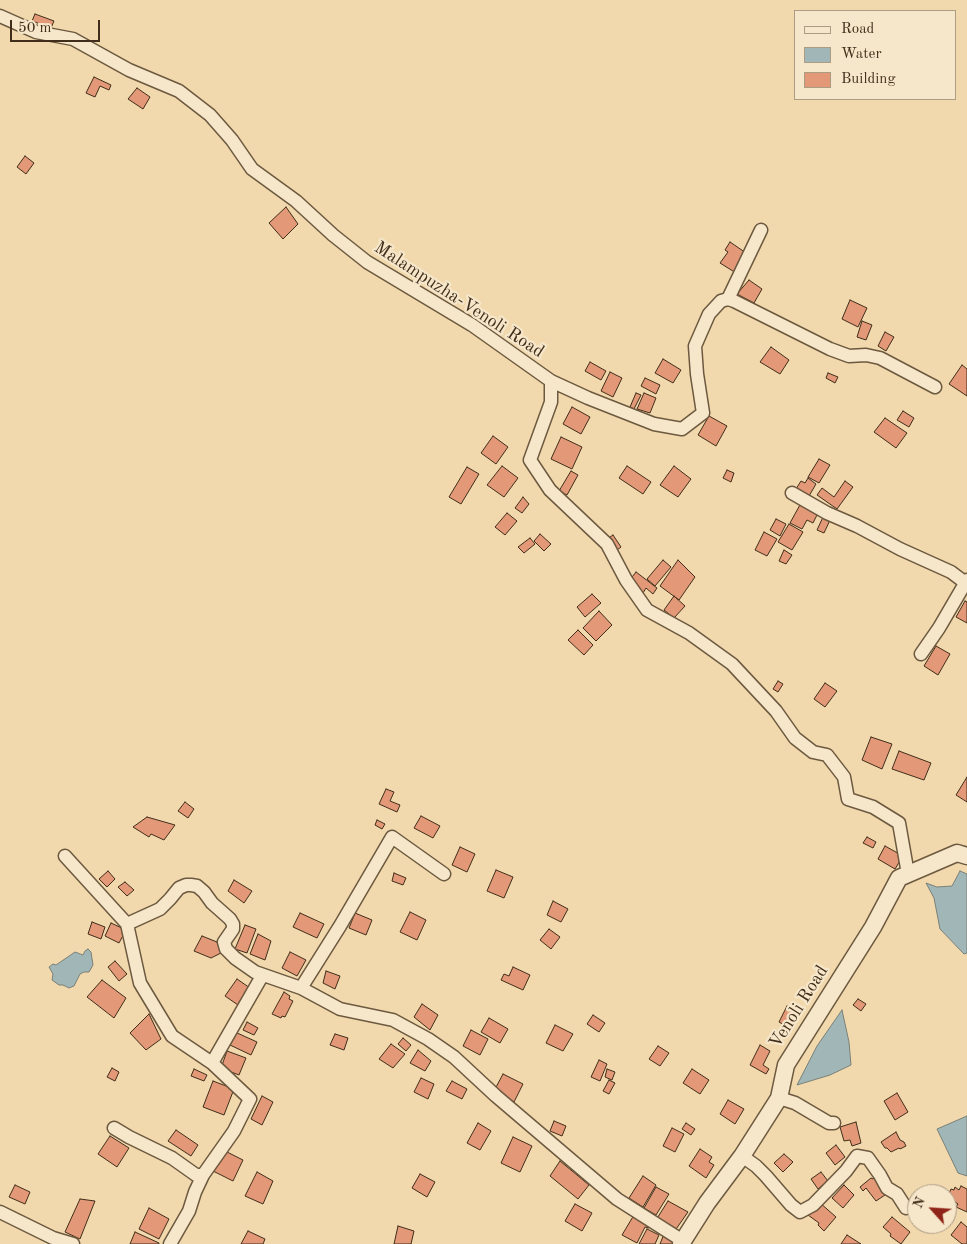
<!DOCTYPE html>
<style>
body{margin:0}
#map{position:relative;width:967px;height:1244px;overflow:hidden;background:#f1d9ad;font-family:"Old Standard TT",serif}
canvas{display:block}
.legend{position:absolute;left:794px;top:10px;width:162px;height:90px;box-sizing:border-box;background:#f6e6ca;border:1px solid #ad9c84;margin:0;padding:6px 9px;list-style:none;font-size:15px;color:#402e1a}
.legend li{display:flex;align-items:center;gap:10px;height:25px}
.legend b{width:25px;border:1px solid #ad9c84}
.north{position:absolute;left:907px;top:1184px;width:50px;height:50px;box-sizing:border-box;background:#f6e6ca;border:1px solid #ad9c84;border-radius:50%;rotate:296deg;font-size:14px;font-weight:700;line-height:20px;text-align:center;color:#402e1a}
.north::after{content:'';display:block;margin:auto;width:18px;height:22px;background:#8f2418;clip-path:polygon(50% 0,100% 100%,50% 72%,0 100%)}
.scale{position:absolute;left:10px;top:20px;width:90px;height:22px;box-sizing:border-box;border:2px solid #402e1a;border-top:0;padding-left:6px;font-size:15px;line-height:18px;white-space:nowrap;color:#402e1a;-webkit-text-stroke:4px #f6e6ca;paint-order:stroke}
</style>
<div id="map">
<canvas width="967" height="1244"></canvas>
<ul class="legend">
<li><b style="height:6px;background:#f6e6ca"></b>Road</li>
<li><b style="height:14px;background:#a1b7b7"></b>Water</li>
<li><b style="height:14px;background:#e39877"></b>Building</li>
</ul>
<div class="north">N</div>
<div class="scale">50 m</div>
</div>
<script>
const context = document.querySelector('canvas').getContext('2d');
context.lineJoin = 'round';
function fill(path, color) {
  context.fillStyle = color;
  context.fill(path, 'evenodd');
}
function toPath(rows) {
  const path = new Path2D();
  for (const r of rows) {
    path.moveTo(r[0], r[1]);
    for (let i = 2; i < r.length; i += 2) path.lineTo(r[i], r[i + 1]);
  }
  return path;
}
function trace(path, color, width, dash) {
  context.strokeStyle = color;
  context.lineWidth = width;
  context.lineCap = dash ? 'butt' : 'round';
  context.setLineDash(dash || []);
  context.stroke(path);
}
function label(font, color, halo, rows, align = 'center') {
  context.font = font + ' "Old Standard TT",serif';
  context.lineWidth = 4.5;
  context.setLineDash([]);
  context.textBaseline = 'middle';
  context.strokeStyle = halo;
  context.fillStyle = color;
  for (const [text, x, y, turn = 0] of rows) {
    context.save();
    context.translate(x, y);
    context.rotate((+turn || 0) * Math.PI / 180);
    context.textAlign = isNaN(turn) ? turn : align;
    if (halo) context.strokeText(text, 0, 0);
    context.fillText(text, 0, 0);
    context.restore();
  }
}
const water = toPath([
 [960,871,967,874,967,953,964,954,940,929,934,898,926,883,937,887,952,886,960,871],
 [88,949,91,952,93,965,89,972,84,972,80,974,74,986,69,988,63,985,59,985,52,980,53,974,49,967,53,964,56,965,75,952,83,955,85,951,88,949],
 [842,1010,849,1042,851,1065,830,1075,797,1085,817,1046,842,1010],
 [967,1116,967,1176,958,1173,937,1129,967,1116]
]);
const building = toPath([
 [35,14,54,21,51,28,32,21,35,14],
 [94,77,111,85,109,90,100,86,95,97,86,93,94,77],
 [137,88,150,97,143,109,128,99,137,88],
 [25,156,34,163,26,174,17,167,25,156],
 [286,207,298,224,283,239,269,223,286,207],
 [730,242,749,255,736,273,720,263,728,252,725,250,730,242],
 [749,280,762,289,754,303,737,294,749,280],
 [850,300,867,308,858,327,842,319,850,300],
 [862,321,872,325,866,340,857,337,862,321],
 [885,332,894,337,886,351,878,346,885,332],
 [771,347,789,360,780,374,760,362,771,347],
 [663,359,681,370,673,383,655,373,663,359],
 [590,362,606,371,601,380,585,371,590,362],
 [962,365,967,369,967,396,949,384,962,365],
 [610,372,622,378,613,397,601,391,610,372],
 [828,373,838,377,835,383,826,378,828,373],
 [645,378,660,385,656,394,641,386,645,378],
 [636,393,641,395,634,409,630,407,636,393],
 [644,393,656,398,650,413,637,409,644,393],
 [572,407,590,417,581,434,563,424,572,407],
 [903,411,914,418,909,427,897,420,903,411],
 [709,416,727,426,716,446,698,435,709,416],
 [885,418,907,433,896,448,874,432,885,418],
 [493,436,508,447,496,464,481,453,493,436],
 [561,437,582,447,572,469,551,459,561,437],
 [819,459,830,465,819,483,808,477,819,459],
 [502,466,518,478,504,497,487,485,502,466],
 [627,466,651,482,643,494,619,478,627,466],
 [674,466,691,479,678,497,660,485,674,466],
 [467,467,479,474,461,504,449,497,467,467],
 [727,470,734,473,731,482,723,478,727,470],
 [571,471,578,475,567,495,559,491,571,471],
 [808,478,816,484,809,496,796,489,801,481,805,483,808,478],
 [845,481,853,487,837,509,817,495,822,488,834,497,845,481],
 [523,497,529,504,522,513,515,508,523,497],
 [801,503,818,513,813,523,807,520,802,529,790,523,801,503],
 [507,513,517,521,505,535,495,527,507,513],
 [824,515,831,518,824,533,817,530,824,515],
 [776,519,786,524,780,536,770,530,776,519],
 [789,524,803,532,792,550,778,542,789,524],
 [764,532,777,539,767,556,755,550,764,532],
 [540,534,551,544,544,551,534,541,540,534],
 [613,535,621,547,612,554,603,542,613,535],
 [530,538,535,544,524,553,518,547,530,538],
 [784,550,792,555,786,564,779,561,784,550],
 [663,560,671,567,655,586,647,579,663,560],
 [678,560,695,577,679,600,660,586,678,560],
 [636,572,657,588,653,594,646,588,643,593,629,581,636,572],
 [592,594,601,603,585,617,577,607,592,594],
 [674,596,685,606,674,618,664,610,674,596],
 [965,601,967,602,967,623,956,617,965,601],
 [599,611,612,625,596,641,583,628,599,611],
 [578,630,593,645,584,655,568,640,578,630],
 [936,646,950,654,938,675,924,666,936,646],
 [778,681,783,684,778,692,773,689,778,681],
 [825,683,837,691,825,707,814,699,825,683],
 [871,737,892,744,882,769,862,760,871,737],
 [899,751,931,763,924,780,892,769,899,751],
 [967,777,967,802,956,795,967,777],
 [386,789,394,792,390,801,400,805,397,812,379,804,386,789],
 [185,802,194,809,188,818,178,811,185,802],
 [421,816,440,826,433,838,414,828,421,816],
 [147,817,175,825,164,840,151,834,149,837,133,827,147,817],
 [377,820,385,824,382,829,375,825,377,820],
 [867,837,876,842,873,848,863,843,867,837],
 [885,846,903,856,895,869,878,859,885,846],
 [460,847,475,854,467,872,452,865,460,847],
 [496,870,513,877,504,898,487,891,496,870],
 [108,871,115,879,107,887,99,879,108,871],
 [394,873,406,878,403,885,392,881,394,873],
 [234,880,252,891,244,903,228,891,234,880],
 [125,882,134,890,127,896,118,887,125,882],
 [553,901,568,909,561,922,547,915,553,901],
 [410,912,426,920,417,940,400,932,410,912],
 [300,913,324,924,317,938,293,927,300,913],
 [355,913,372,920,366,935,349,928,355,913],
 [92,922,105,927,101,939,88,934,92,922],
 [111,923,126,930,119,943,105,936,111,923],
 [245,925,256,929,247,953,235,949,245,925],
 [549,929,560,937,551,949,540,940,549,929],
 [258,934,271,941,265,960,250,954,258,934],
 [202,936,217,942,221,953,211,958,194,951,202,936],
 [290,952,306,960,297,976,282,968,290,952],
 [115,961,127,974,119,981,108,967,115,961],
 [513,967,530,975,523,990,501,980,504,974,509,976,513,967],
 [326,971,340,976,335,989,323,983,326,971],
 [237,979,250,988,238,1005,225,996,237,979],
 [102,980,126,998,114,1018,87,997,102,980],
 [284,992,290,996,289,999,293,1001,285,1017,282,1016,281,1018,272,1014,284,992],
 [858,999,866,1004,861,1011,853,1005,858,999],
 [422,1004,438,1015,430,1030,414,1017,422,1004],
 [787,1006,795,1010,786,1026,779,1022,787,1006],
 [149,1014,161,1039,146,1050,130,1033,149,1014],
 [593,1015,605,1023,599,1032,587,1024,593,1015],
 [489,1018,508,1029,500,1043,481,1032,489,1018],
 [247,1022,258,1028,254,1035,243,1030,247,1022],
 [555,1025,573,1034,563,1051,546,1043,555,1025],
 [471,1030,488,1039,480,1055,463,1046,471,1030],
 [235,1032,257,1042,251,1055,230,1045,235,1032],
 [335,1034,348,1038,344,1050,330,1045,335,1034],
 [403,1038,411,1045,406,1051,398,1044,403,1038],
 [391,1044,405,1054,393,1068,379,1059,391,1044],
 [760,1045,770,1051,763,1065,769,1069,766,1074,750,1065,760,1045],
 [658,1046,669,1053,660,1066,649,1059,658,1046],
 [418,1050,431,1061,425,1071,410,1063,418,1050],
 [227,1051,246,1058,239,1075,221,1068,227,1051],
 [599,1060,607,1064,600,1081,591,1077,599,1060],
 [112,1068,119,1072,115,1081,107,1077,112,1068],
 [194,1069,207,1075,204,1081,191,1076,194,1069],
 [607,1069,615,1072,612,1080,605,1077,607,1069],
 [692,1069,709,1080,700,1094,683,1083,692,1069],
 [503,1074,523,1084,514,1102,494,1091,503,1074],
 [421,1078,434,1084,428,1099,414,1092,421,1078],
 [609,1080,615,1083,609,1094,603,1091,609,1080],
 [213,1081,234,1089,224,1115,203,1107,213,1081],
 [452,1081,467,1089,462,1099,446,1091,452,1081],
 [897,1093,908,1112,895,1120,884,1101,897,1093],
 [262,1096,273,1102,262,1125,251,1119,262,1096],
 [728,1100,744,1109,735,1124,720,1114,728,1100],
 [554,1121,566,1126,562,1136,550,1131,554,1121],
 [856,1122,861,1143,852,1146,850,1140,844,1141,840,1127,856,1122],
 [478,1123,491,1131,480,1150,467,1143,478,1123],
 [686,1123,695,1129,691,1135,682,1129,686,1123],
 [672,1128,684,1134,675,1152,663,1146,672,1128],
 [176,1130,198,1145,191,1156,168,1141,176,1130],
 [896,1132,900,1140,904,1142,906,1146,900,1149,899,1148,891,1152,887,1148,885,1148,881,1142,896,1132],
 [110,1136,129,1148,117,1167,98,1154,110,1136],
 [513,1137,532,1146,520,1172,501,1163,513,1137],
 [836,1145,845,1157,835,1165,826,1153,836,1145],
 [700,1149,712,1157,709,1162,714,1165,706,1178,689,1166,700,1149],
 [223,1150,243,1160,233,1181,213,1171,223,1150],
 [784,1154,793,1162,783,1172,774,1163,784,1154],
 [560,1161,589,1185,578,1199,550,1176,560,1161],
 [257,1172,273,1181,263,1204,245,1196,257,1172],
 [821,1172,828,1181,818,1189,811,1179,821,1172],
 [420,1174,435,1182,427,1197,412,1188,420,1174],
 [643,1176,656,1185,643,1207,629,1198,643,1176],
 [875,1177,881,1185,879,1187,885,1195,876,1201,866,1188,863,1191,860,1187,871,1178,873,1179,875,1177],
 [15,1185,30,1192,25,1204,9,1197,15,1185],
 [844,1185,854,1195,843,1208,832,1198,844,1185],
 [961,1186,967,1189,967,1212,956,1207,958,1204,954,1201,953,1203,947,1198,951,1189,954,1190,955,1187,959,1190,961,1186],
 [656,1187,669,1194,656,1215,644,1208,656,1187],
 [80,1199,95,1201,80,1239,65,1232,80,1199],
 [668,1201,688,1212,674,1232,656,1220,668,1201],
 [819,1202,836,1217,824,1231,818,1225,819,1223,808,1215,819,1202],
 [575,1204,592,1213,582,1231,565,1221,575,1204],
 [149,1208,169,1219,159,1239,139,1229,149,1208],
 [634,1215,651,1223,649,1228,645,1227,637,1243,622,1235,634,1215],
 [892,1217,910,1232,901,1244,890,1236,891,1234,883,1227,892,1217],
 [961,1222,967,1227,967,1244,962,1244,951,1235,961,1222],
 [398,1226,414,1231,411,1244,394,1244,398,1226],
 [647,1229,659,1235,655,1244,639,1244,647,1229],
 [248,1231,265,1239,263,1244,241,1244,248,1231],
 [135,1232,159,1243,159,1244,130,1244,135,1232],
 [664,1234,676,1244,660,1244,664,1234],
 [847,1235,861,1244,841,1244,847,1235]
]);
const minor = toPath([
 [0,16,36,32,73,39,129,70,179,91,210,115,232,140,252,169,296,201,333,235,367,262,472,325,551,381,551,402,530,460,550,490,607,544,626,580,647,610,689,633,732,664,776,711,795,738,813,752,827,755,844,777,848,799,873,807,899,823,908,874],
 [728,299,761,230],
 [551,381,588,398,654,424,682,429,703,413,697,374,695,346,709,314,721,301,728,299,734,301,830,349,849,356,866,355,880,358,935,387],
 [792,493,827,513,857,526,900,549,951,572,967,584],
 [921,654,939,628,967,580],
 [65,856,127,924,140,983,172,1036,212,1063,250,1099,234,1131,203,1175,195,1192,189,1211,170,1244],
 [127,924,160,909,170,899,179,888,186,885,191,885,197,886,204,892,212,903,230,919,233,924,233,929,224,942,226,949,235,958,255,972,301,988,340,1009,393,1020,428,1039,454,1057,496,1096,617,1199,683,1241],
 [301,988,340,926,392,837,444,874],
 [212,1063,262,976],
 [779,1098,795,1103,829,1123,834,1123],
 [114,1128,129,1137,172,1158,196,1175,203,1175],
 [742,1156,756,1166,766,1176,791,1205,800,1212,813,1205,846,1171,857,1156,868,1158,880,1175,887,1188,897,1194,906,1208],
 [0,1212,53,1238,73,1244]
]);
const tertiary = toPath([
 [681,1244,707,1203,742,1156,779,1098,786,1065,873,927,899,878,957,853,967,856]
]);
const streetNames = [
 ["Malampuzha-Venoli Road",459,300,33],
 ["Venoli Road",799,1007,-58]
];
fill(water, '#a1b7b7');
trace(water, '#7a8078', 1);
fill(building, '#e39877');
trace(building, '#402e1a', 1);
trace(minor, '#6c593f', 15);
trace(tertiary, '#6c593f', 19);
trace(minor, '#f6e6ca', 12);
trace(tertiary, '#f6e6ca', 16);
label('18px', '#402e1a', '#f6e6ca', streetNames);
</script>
